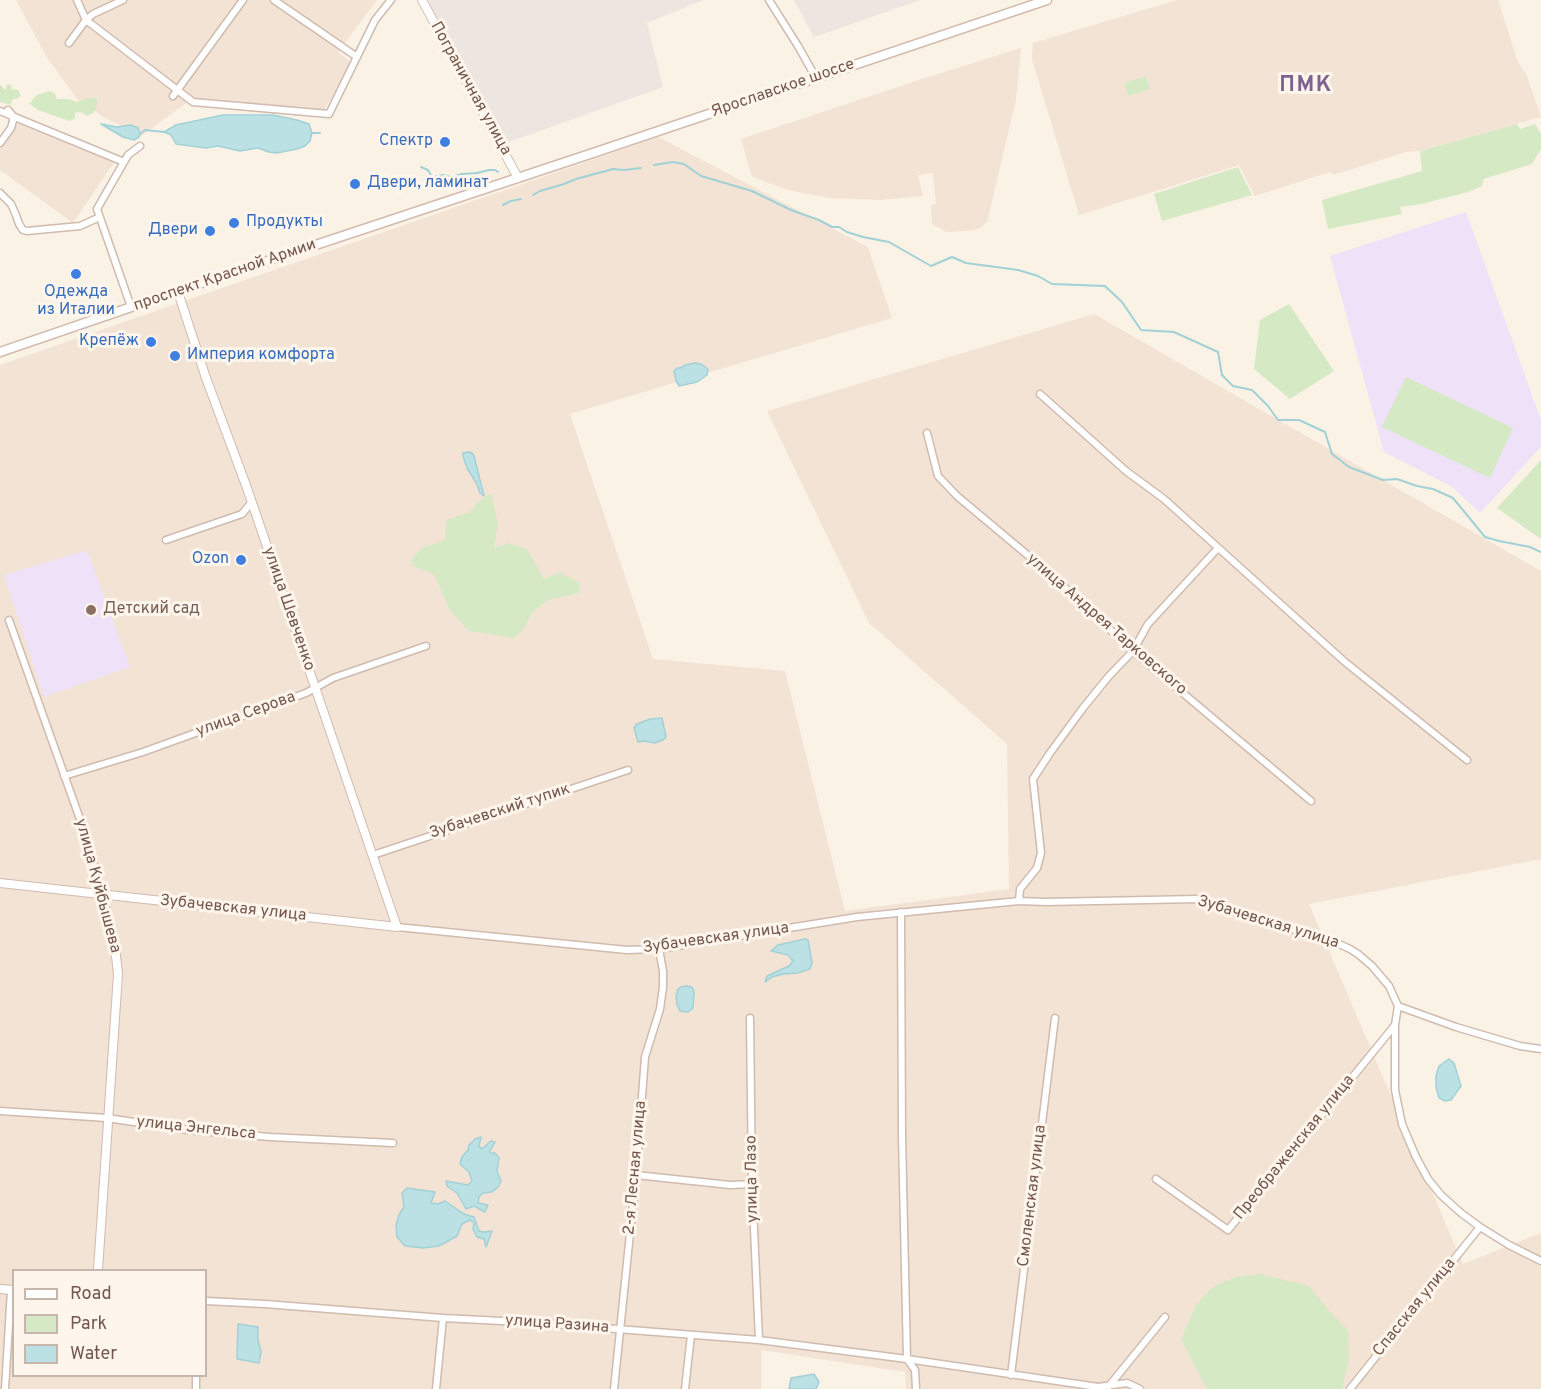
<!DOCTYPE html>
<meta charset="utf-8">
<style>
body{margin:0}
#map{position:relative;width:1541px;height:1389px;overflow:hidden;background:#fbf2e6;font-family:Overpass,sans-serif}
canvas{display:block}
.legend{position:absolute;left:12px;top:1269px;width:195px;height:108px;box-sizing:border-box;background:#fef6ec;border:2px solid #c7b6ac;margin:0;padding:8px 10px;list-style:none;font-size:18px;color:#74574c}
.legend li{display:flex;align-items:center;gap:12px;height:30px}
.legend b{width:30px;border:2px solid #c7b6ac}
</style>
<div id="map">
<canvas width="1541" height="1389"></canvas>
<ul class="legend">
<li><b style="height:8px;background:#fff"></b>Road</li>
<li><b style="height:16px;background:#d6e9c5"></b>Park</li>
<li><b style="height:16px;background:#bbe1e4"></b>Water</li>
</ul>
</div>
<script>
const context = document.querySelector('canvas').getContext('2d');
context.lineJoin = 'round';
function fill(path, color) {
  context.fillStyle = color;
  context.fill(path, 'evenodd');
}
function toPath(rows) {
  const path = new Path2D();
  for (const r of rows) {
    path.moveTo(r[0], r[1]);
    for (let i = 2; i < r.length; i += 2) path.lineTo(r[i], r[i + 1]);
  }
  return path;
}
function trace(path, color, width, dash) {
  context.strokeStyle = color;
  context.lineWidth = width;
  context.lineCap = dash ? 'butt' : 'round';
  context.setLineDash(dash || []);
  context.stroke(path);
}
function label(font, color, halo, rows, align = 'center') {
  context.font = font + ' Overpass,sans-serif';
  context.lineWidth = 6;
  context.setLineDash([]);
  context.textBaseline = 'middle';
  context.strokeStyle = halo;
  context.fillStyle = color;
  for (const [text, x, y, turn = 0] of rows) {
    context.save();
    context.translate(x, y);
    context.rotate((+turn || 0) * Math.PI / 180);
    context.textAlign = isNaN(turn) ? turn : align;
    if (halo) context.strokeText(text, 0, 0);
    context.fillText(text, 0, 0);
    context.restore();
  }
}
const residential = toPath([
 [16,0,377,0,338,52,353,64,323,111,200,102,193,98,141,136,102,116,78,100,46,56],
 [1177,0,1498,0,1518,62,1527,76,1541,117,1420,151,1406,152,1333,175,1330,172,1255,196,1239,165,1079,215,1032,59,1033,43],
 [1021,48,1016,100,987,222,982,227,975,230,947,232,932,224,931,205,936,204,933,173,918,175,923,196,879,200,829,198,788,190,752,177,741,139,922,79],
 [19,122,115,161,73,223,0,170,0,147],
 [658,137,868,247,892,318,570,414,653,659,785,671,845,911,1009,889,1007,744,869,623,767,411,1094,314,1541,571,1541,859,1309,904,1463,1264,1541,1233,1541,1389,906,1389,905,1372,761,1350,761,1389,0,1389,0,365],
 [14,1270,206,1270,206,1376,14,1376]
]);
const industrial = toPath([
 [428,0,703,0,647,23,663,87,506,143],
 [794,0,920,0,814,37]
]);
const education = toPath([
 [1466,212,1541,420,1541,447,1480,513,1451,486,1384,452,1330,256],
 [87,550,130,667,44,697,4,575]
]);
const green = toPath([
 [1146,76,1150,89,1128,96,1124,83],
 [7,84,12,85,11,89,18,90,21,95,17,99,13,99,11,105,0,102,0,85,1,85,4,89,6,89],
 [49,91,54,93,57,99,68,99,77,102,88,98,97,98,97,106,93,113,87,116,80,112,75,113,75,119,69,121,38,110,30,104,33,99,37,95],
 [1517,124,1520,129,1535,124,1541,134,1541,149,1532,164,1484,179,1482,186,1468,192,1422,204,1400,207,1402,214,1328,229,1322,200,1422,171,1420,151],
 [1238,167,1252,195,1162,221,1154,194],
 [1289,304,1334,371,1290,399,1254,369,1260,320],
 [1406,377,1513,428,1490,478,1382,427],
 [1541,460,1541,539,1497,508],
 [493,494,492,499,498,523,494,548,508,543,527,549,544,579,560,572,580,583,579,593,548,600,532,612,524,629,514,638,469,631,449,609,434,574,413,566,411,559,422,548,445,540,446,520,470,512,479,501,488,495],
 [1260,1274,1309,1286,1332,1314,1348,1330,1349,1358,1342,1389,1207,1389,1181,1339,1196,1305,1213,1287,1235,1277]
]);
const water = toPath([
 [223,115,273,115,297,120,309,124,312,133,310,141,305,146,297,149,277,153,269,152,258,148,240,151,218,146,206,148,176,144,171,135,164,132,176,125,223,115],
 [101,124,117,127,131,125,138,128,140,133,139,137,134,140,123,137,101,124],
 [695,363,701,364,708,369,707,375,697,382,679,386,676,381,674,371,677,368,680,368,686,365,695,363],
 [469,452,472,453,474,456,484,496,480,493,477,484,467,468,463,456,463,453,469,452],
 [662,718,666,737,663,740,655,743,644,741,638,742,634,728,637,724,650,719,662,718],
 [805,939,808,940,812,963,810,969,797,973,783,974,772,977,765,982,767,976,789,966,793,961,788,955,771,951,778,945,805,939],
 [686,986,692,987,694,992,693,1008,688,1012,680,1011,677,1004,676,996,678,989,681,987,686,986],
 [1449,1059,1454,1063,1461,1086,1451,1100,1445,1101,1439,1098,1436,1087,1436,1076,1439,1066,1449,1059],
 [481,1137,479,1146,482,1149,491,1141,495,1142,490,1151,490,1153,495,1153,499,1158,497,1171,501,1181,498,1187,492,1192,483,1193,479,1197,478,1203,488,1205,485,1212,474,1206,466,1209,457,1193,447,1186,446,1181,468,1185,472,1181,469,1172,460,1164,462,1157,468,1150,469,1145,475,1139,481,1137],
 [407,1188,435,1192,431,1203,438,1204,445,1201,464,1214,474,1217,479,1231,484,1232,492,1231,486,1247,484,1239,477,1237,473,1229,474,1223,470,1220,462,1224,457,1236,439,1246,423,1248,405,1246,397,1237,396,1225,399,1215,404,1207,402,1193,407,1188],
 [238,1324,258,1327,258,1340,261,1352,259,1363,237,1359,238,1324],
 [814,1374,819,1382,816,1389,789,1389,791,1378,814,1374]
]);
const stream = toPath([
 [312,133,320,133],
 [140,134,145,130,164,132],
 [654,165,673,162,684,164,701,176,752,191,791,210,819,220,832,227,839,227,847,232,863,237,889,242,931,266,952,257,966,263,1018,270,1038,276,1052,284,1105,286,1122,302,1141,330,1174,332,1218,352,1222,375,1233,386,1252,390,1268,406,1278,420,1299,420,1325,432,1332,454,1349,467,1383,480,1397,479,1417,486,1433,489,1453,498,1485,537,1499,541,1530,547,1541,552],
 [421,167,428,170,432,177,443,175,451,177,462,174,477,173,489,170,495,170,498,172],
 [533,195,540,191,564,184,576,179,613,169,624,170,641,168],
 [503,205,511,201,521,199]
]);
const minor = toPath([
 [77,0,86,20,193,102,329,114,375,20,391,0],
 [274,0,357,57],
 [769,0,798,46,816,78],
 [69,43,86,20,93,14,123,0],
 [173,96,243,0],
 [0,111,124,162],
 [0,143,11,128,13,121,13,116,8,110],
 [0,193,11,204,16,215,19,224,23,230,27,231,80,226,100,217],
 [131,307,97,209,128,155,140,146],
 [1040,394,1126,471,1164,499,1345,662,1467,760],
 [927,433,938,476,957,496,1049,573,1133,651,1311,801],
 [166,540,242,514,251,503],
 [9,620,86,836,102,895],
 [64,776,143,752,306,693,333,678,426,646],
 [373,855,628,770],
 [1019,901,1020,889,1037,868,1041,853,1033,779,1050,753,1083,708,1109,676,1133,651,1148,624,1218,548],
 [901,912,902,1137,907,1359,915,1370,916,1389],
 [397,927,627,950,659,949,857,917,1019,901,1046,902,1197,899,1339,944,1350,949,1358,954,1372,966,1389,986,1398,1006],
 [1398,1006,1395,1025,1395,1090,1402,1124,1416,1157,1428,1179,1441,1195,1461,1213,1480,1227,1509,1245,1541,1261],
 [1398,1006,1456,1027,1520,1046,1541,1049],
 [750,1018,752,1184,759,1340],
 [0,1111,107,1118,187,1130,270,1137,393,1143],
 [636,1175,730,1185,752,1184],
 [1156,1179,1228,1230,1395,1025],
 [206,1301,265,1304,443,1318,540,1323,759,1340,907,1359,1098,1387,1127,1383,1140,1389],
 [1011,1375,1055,1018],
 [1109,1386,1165,1317],
 [5,1389,11,1290],
 [196,1389,196,1376],
 [436,1389,443,1318],
 [614,1389,636,1175,645,1057,660,1009,663,987,663,971,659,949],
 [685,1389,691,1335],
 [1350,1389,1480,1227]
]);
const tertiary = toPath([
 [422,0,518,178],
 [0,883,397,927,247,488,206,378,178,292],
 [98,1270,118,974,115,947,102,895],
 [0,1289,14,1290]
]);
const secondary = toPath([
 [0,352,216,278,593,153,1047,0]
]);
const markers = [
 [445,142,6,"#3f7fe0"],
 [355,184,6,"#3f7fe0"],
 [234,223,6,"#3f7fe0"],
 [210,231,6,"#3f7fe0"],
 [76,274,6,"#3f7fe0"],
 [151,342,6,"#3f7fe0"],
 [175,356,6,"#3f7fe0"],
 [241,560,6,"#3f7fe0"],
 [91,610,6,"#8d6e63"]
];
const streetNames = [
 ["Пограничная улица",470,89,61],
 ["Ярославское шоссе",783,89,-19],
 ["проспект Красной Армии",225,276,-19],
 ["улица Шевченко",288,609,71],
 ["улица Андрея Тарковского",1106,625,41],
 ["улица Серова",246,715,-20],
 ["Зубачевский тупик",500,812,-18],
 ["улица Куйбышева",97,886,75],
 ["Зубачевская улица",233,909,6],
 ["Зубачевская улица",1268,923,17],
 ["Зубачевская улица",716,939,-8],
 ["улица Энгельса",196,1129,6],
 ["Преображенская улица",1295,1148,-51],
 ["2-я Лесная улица",636,1168,-85],
 ["улица Лазо",753,1179,-91],
 ["Смоленская улица",1033,1196,-83],
 ["Спасская улица",1415,1308,-51],
 ["улица Разина",557,1325,4]
];
const shopNames = [
 ["Спектр",433,142],
 ["Двери, ламинат",367,184,"left"],
 ["Продукты",246,223,"left"],
 ["Двери",198,231],
 ["Одежда",76,293,"center"],
 ["из Италии",76,311,"center"],
 ["Крепёж",139,342],
 ["Империя комфорта",187,356,"left"],
 ["Ozon",229,560]
];
const educationNames = [
 ["Детский сад",103,610]
];
const districtNames = [
 ["ПМК",1306,87]
];
fill(residential, '#f3e3d4');
fill(industrial, '#ece5e0');
fill(education, '#efe2f8');
fill(green, '#d6e9c5');
fill(water, '#bbe1e4');
trace(water, '#a1d1d6', 1.5);
trace(stream, '#a1d1d6', 2);
trace(minor, '#cfbbaf', 9);
trace(tertiary, '#cfbbaf', 10);
trace(secondary, '#d2bbad', 11);
trace(minor, '#fff', 6);
trace(tertiary, '#fff', 8);
trace(secondary, '#fff', 8);
for (const [x, y, r, color] of markers) {
  const dot = new Path2D();
  dot.arc(x, y, r, 0, 2 * Math.PI);
  context.fillStyle = color;
  context.fill(dot);
  trace(dot, '#fef6ec', 2);
}
label('16px', '#74574c', '#fef6ec', streetNames);
label('16px', '#366cbe', '#fef6ec', shopNames, 'right');
label('16px', '#785e54', '#fef6ec', educationNames, 'left');
context.letterSpacing = '1.5px';
label('bold 22px', '#7e6390', '#fef6ec', districtNames);
context.letterSpacing = '0px';
</script>
